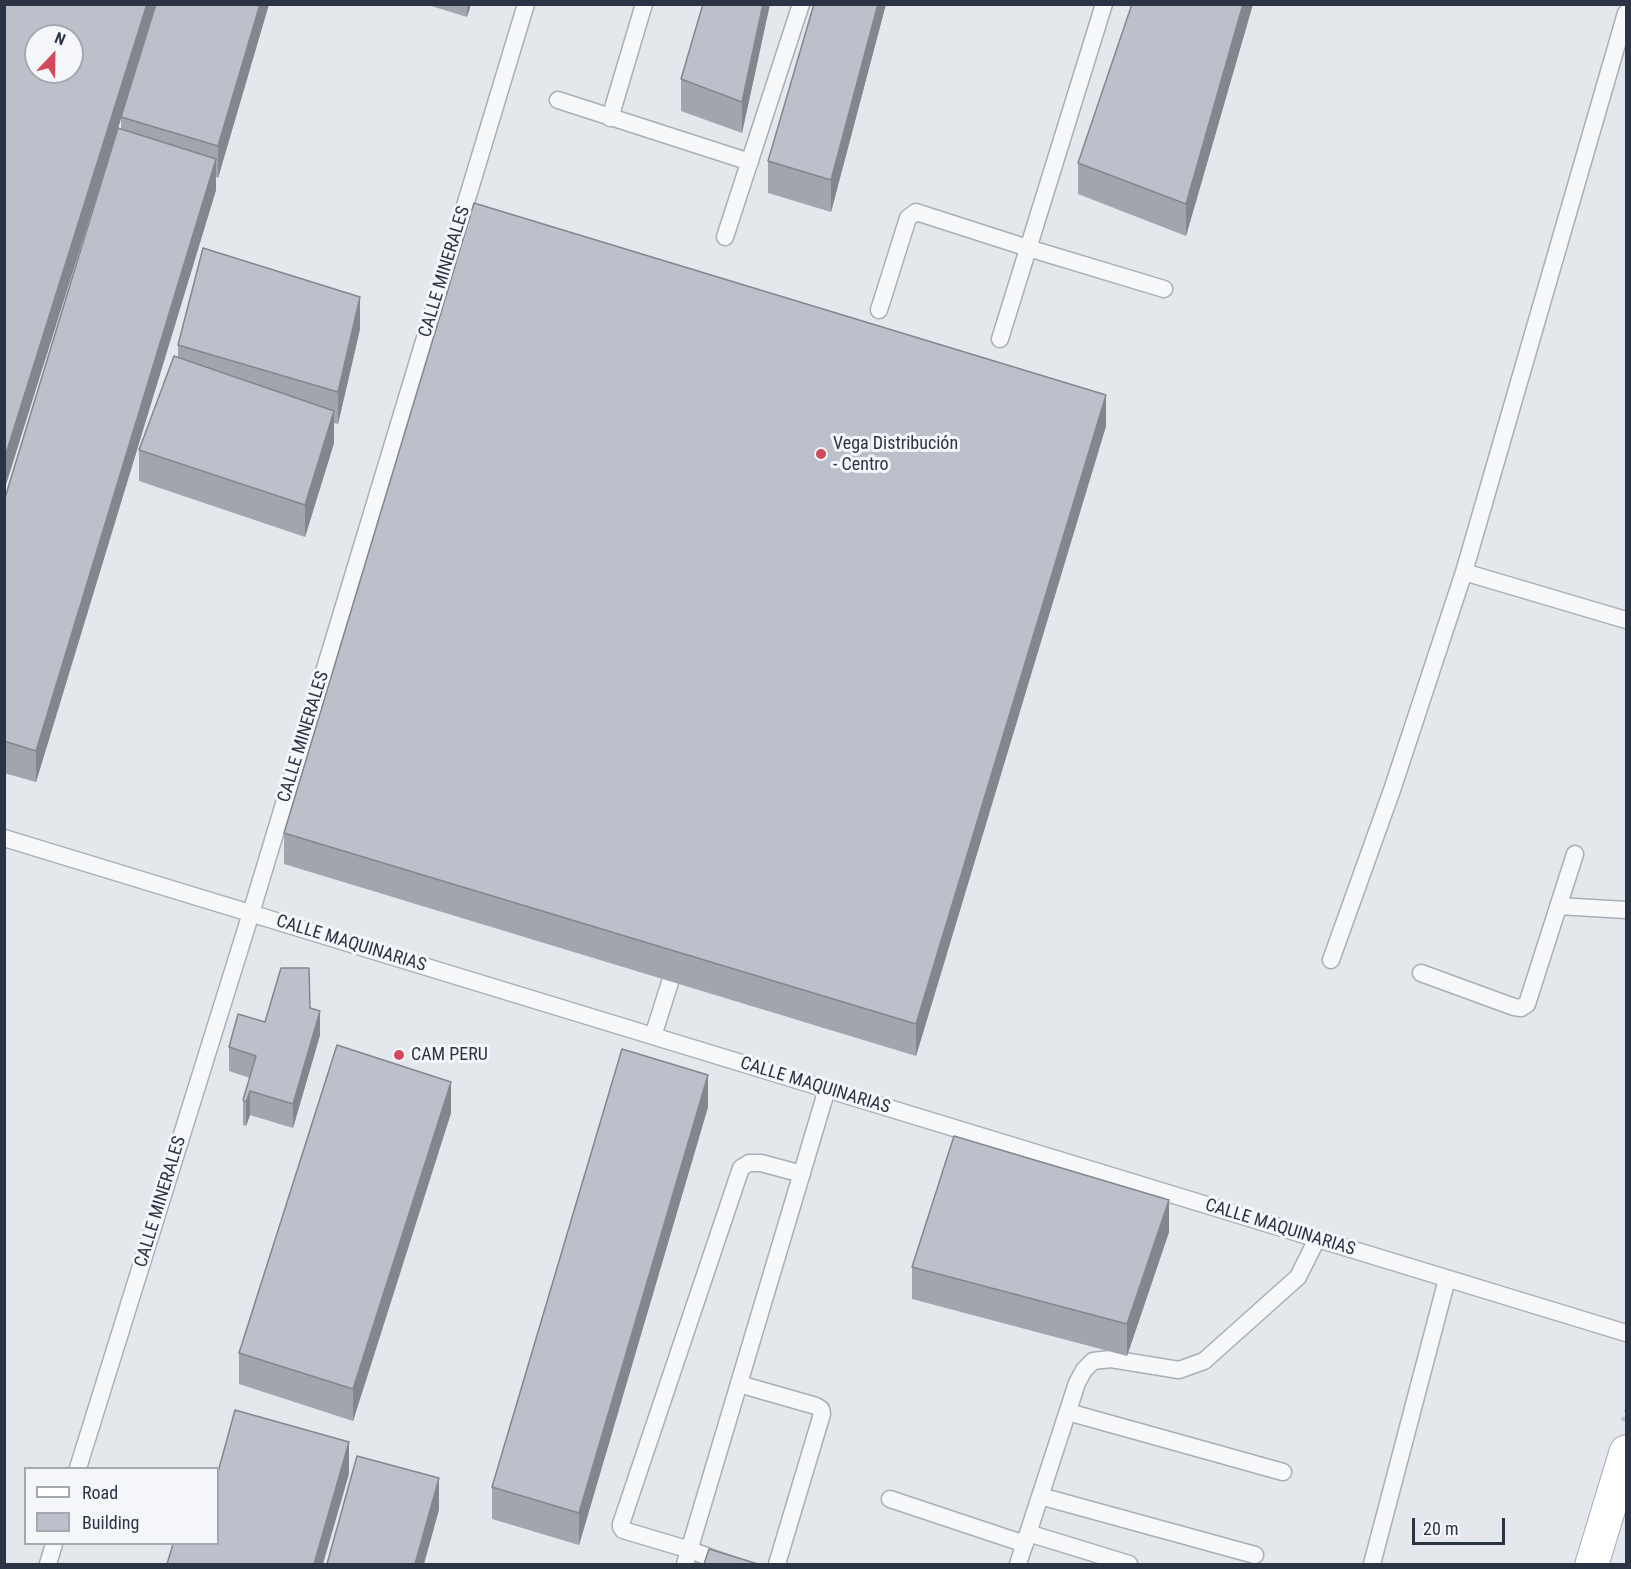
<!DOCTYPE html>
<meta charset="utf-8">
<style>
body{margin:0}
#map{position:relative;width:1631px;height:1569px;overflow:hidden;background:#e4e7ec;font-family:"Roboto Condensed",sans-serif}
canvas{display:block}
.frame{position:absolute;inset:0;border:6px solid #2b3445;pointer-events:none}
.legend{position:absolute;left:24px;top:1467px;width:195px;height:78px;box-sizing:border-box;background:#f4f6f9;border:2px solid #a4a8b1;margin:0;padding:8px 10px;list-style:none;font-size:18px;color:#2b3445}
.legend li{display:flex;align-items:center;gap:12px;height:30px}
.legend b{width:30px;border:2px solid #a4a8b1}
.north{position:absolute;left:24px;top:24px;width:60px;height:60px;box-sizing:border-box;background:#f4f6f9;border:2px solid #a4a8b1;border-radius:50%;rotate:22deg;font-size:16px;font-weight:700;line-height:24px;text-align:center;color:#2b3445}
.north::after{content:'';display:block;margin:auto;width:21px;height:27px;background:#d1495b;clip-path:polygon(50% 0,100% 100%,50% 72%,0 100%)}
.scale{position:absolute;left:1412px;top:1518px;width:93px;height:27px;box-sizing:border-box;border:3px solid #2b3445;border-top:0;padding-left:8px;font-size:18px;line-height:21px;white-space:nowrap;color:#2b3445;-webkit-text-stroke:4px #f4f6f9;paint-order:stroke}
</style>
<div id="map">
<canvas width="1631" height="1569"></canvas>
<div class="frame"></div>
<ul class="legend">
<li><b style="height:8px;background:#fff"></b>Road</li>
<li><b style="height:16px;background:#bbc0ca"></b>Building</li>
</ul>
<div class="north">N</div>
<div class="scale">20 m</div>
</div>
<script>
const context = document.querySelector('canvas').getContext('2d');
context.lineJoin = 'round';
function toPath(rows) {
  const path = new Path2D();
  for (const r of rows) {
    path.moveTo(r[0], r[1]);
    for (let i = 2; i < r.length; i += 2) path.lineTo(r[i], r[i + 1]);
  }
  return path;
}
function trace(path, color, width, dash) {
  context.strokeStyle = color;
  context.lineWidth = width;
  context.lineCap = dash ? 'butt' : 'round';
  context.setLineDash(dash || []);
  context.stroke(path);
}
function fill(path, color) {
  context.fillStyle = color;
  context.fill(path, 'evenodd');
}
function label(font, color, halo, rows, align = 'center') {
  context.font = font + ' "Roboto Condensed",sans-serif';
  context.lineWidth = 6;
  context.setLineDash([]);
  context.textBaseline = 'middle';
  context.strokeStyle = halo;
  context.fillStyle = color;
  for (const [text, x, y, turn = 0] of rows) {
    context.save();
    context.translate(x, y);
    context.rotate((+turn || 0) * Math.PI / 180);
    context.textAlign = isNaN(turn) ? turn : align;
    if (halo) context.strokeText(text, 0, 0);
    context.fillText(text, 0, 0);
    context.restore();
  }
}
const path = toPath([
 [1623,1421,1626,1410]
]);
const lane = toPath([
 [558,100,750,162],
 [610,118,644,4],
 [725,237,801,4],
 [879,310,908,218,916,212,1028,248,1164,289],
 [1000,339,1104,4],
 [1464,572,1626,620],
 [4,838,1626,1333],
 [1558,906,1626,910],
 [1331,960,1392,790,1464,572,1626,13],
 [1421,973,1514,1007,1521,1008,1527,1004,1575,854],
 [653,1036,677,960],
 [739,1384,816,1406,821,1409,822,1414,777,1564],
 [1068,1412,1283,1472],
 [78,1468,251,913,526,4],
 [1040,1496,1255,1555],
 [890,1499,1025,1544],
 [1028,1533,1129,1564],
 [48,1564,54,1544],
 [685,1564,827,1089],
 [728,1564,690,1550,623,1530,621,1527,621,1524,741,1168,749,1163,761,1163,802,1174],
 [1018,1564,1077,1383,1084,1370,1093,1361,1111,1359,1179,1370,1204,1361,1298,1277,1317,1239],
 [1372,1564,1447,1279]
]);
const primary = toPath([
 [1592,1564,1626,1452]
]);
const wall = toPath([
 [4,4,269,4,218,178,216,177,216,190,36,782,4,773,4,501,121,129,121,118,109,157],
 [425,4,471,4,467,17],
 [770,4,742,133,681,111,681,79],
 [886,4,831,212,768,193,768,161],
 [1253,4,1186,236,1078,194,1078,163],
 [360,329,338,424,334,423,334,443,305,537,139,481,139,450,178,357,178,345],
 [1106,426,916,1056,284,864,284,833],
 [310,1008,320,1035,293,1128,250,1115,246,1126,243,1125,243,1100,250,1078,229,1071,229,1047,265,1022],
 [708,1107,579,1545,492,1519,492,1487],
 [451,1113,353,1421,239,1384,239,1353],
 [1169,1232,1127,1356,912,1299,912,1267]
]);
const shadedWall = toPath([
 [147,4,157,4,109,157,4,491,4,460,109,125],
 [260,4,269,4,218,178,218,146],
 [467,4,471,4,467,17],
 [763,4,770,4,742,133,742,102],
 [878,4,886,4,831,212,831,180],
 [1243,4,1253,4,1186,236,1186,204],
 [216,159,216,190,36,782,36,751],
 [360,297,360,329,338,424,338,392],
 [1106,395,1106,426,916,1056,916,1024],
 [334,411,334,443,305,537,305,505],
 [320,1011,320,1035,293,1128,293,1104],
 [708,1075,708,1107,579,1545,579,1513],
 [451,1082,451,1113,353,1421,353,1389],
 [250,1091,250,1115,246,1126,246,1102],
 [1169,1200,1169,1232,1127,1356,1127,1324],
 [349,1442,349,1474,323,1564,314,1564],
 [439,1478,439,1510,424,1564,415,1564]
]);
const building = toPath([
 [4,4,147,4,109,125,4,460,4,4],
 [36,36,72,36,72,72,36,72,36,36],
 [156,4,260,4,218,146,121,117,156,4],
 [703,4,763,4,742,102,681,79,703,4],
 [814,4,878,4,831,180,768,161,814,4],
 [1132,4,1243,4,1186,204,1078,163,1132,4],
 [118,128,216,159,36,751,4,741,4,501,118,128],
 [474,203,1106,395,916,1024,284,833,474,203],
 [203,248,360,297,338,392,178,345,203,248],
 [174,356,334,411,305,505,139,450,174,356],
 [281,968,309,968,310,1008,320,1011,293,1104,250,1091,246,1102,243,1100,256,1056,229,1047,238,1014,265,1022,281,968],
 [337,1045,451,1082,353,1389,239,1353,337,1045],
 [622,1049,708,1075,579,1513,492,1487,622,1049],
 [954,1136,1169,1200,1127,1324,912,1267,954,1136],
 [235,1410,349,1442,314,1564,167,1564,173,1544,218,1544,218,1472,235,1410],
 [357,1456,439,1478,415,1564,327,1564,357,1456],
 [709,1549,758,1564,704,1564,709,1549]
]);
const markers = [
 [821,454,6,"#d1495b"],
 [399,1055,6,"#d1495b"]
];
const streetNames = [
 ["CALLE MINERALES",445,272,-73],
 ["CALLE MINERALES",304,737,-73],
 ["CALLE MAQUINARIAS",351,944,17],
 ["CALLE MAQUINARIAS",815,1086,17],
 ["CALLE MINERALES",161,1202,-73],
 ["CALLE MAQUINARIAS",1280,1228,17]
];
const poiNames = [
 ["Vega Distribución",833,444],
 ["- Centro",833,465],
 ["CAM PERU",411,1055]
];
trace(lane, '#a9aeb7', 19);
trace(primary, '#a3abb8', 35);
trace(path, '#c2c5cb', 4, [4.5, 4.5]);
trace(lane, '#f7f8fa', 16);
trace(primary, '#fff', 33);
fill(wall, '#a1a5ae');
fill(shadedWall, '#83868d');
fill(building, '#bbc0ca');
trace(building, '#83868d', 1.5);
for (const [x, y, r, color] of markers) {
  const dot = new Path2D();
  dot.arc(x, y, r, 0, 2 * Math.PI);
  context.fillStyle = color;
  context.fill(dot);
  trace(dot, '#f4f6f9', 2);
}
label('18px', '#2b3445', '#f4f6f9', streetNames);
label('18px', '#2b3445', '#f4f6f9', poiNames, 'left');
</script>
